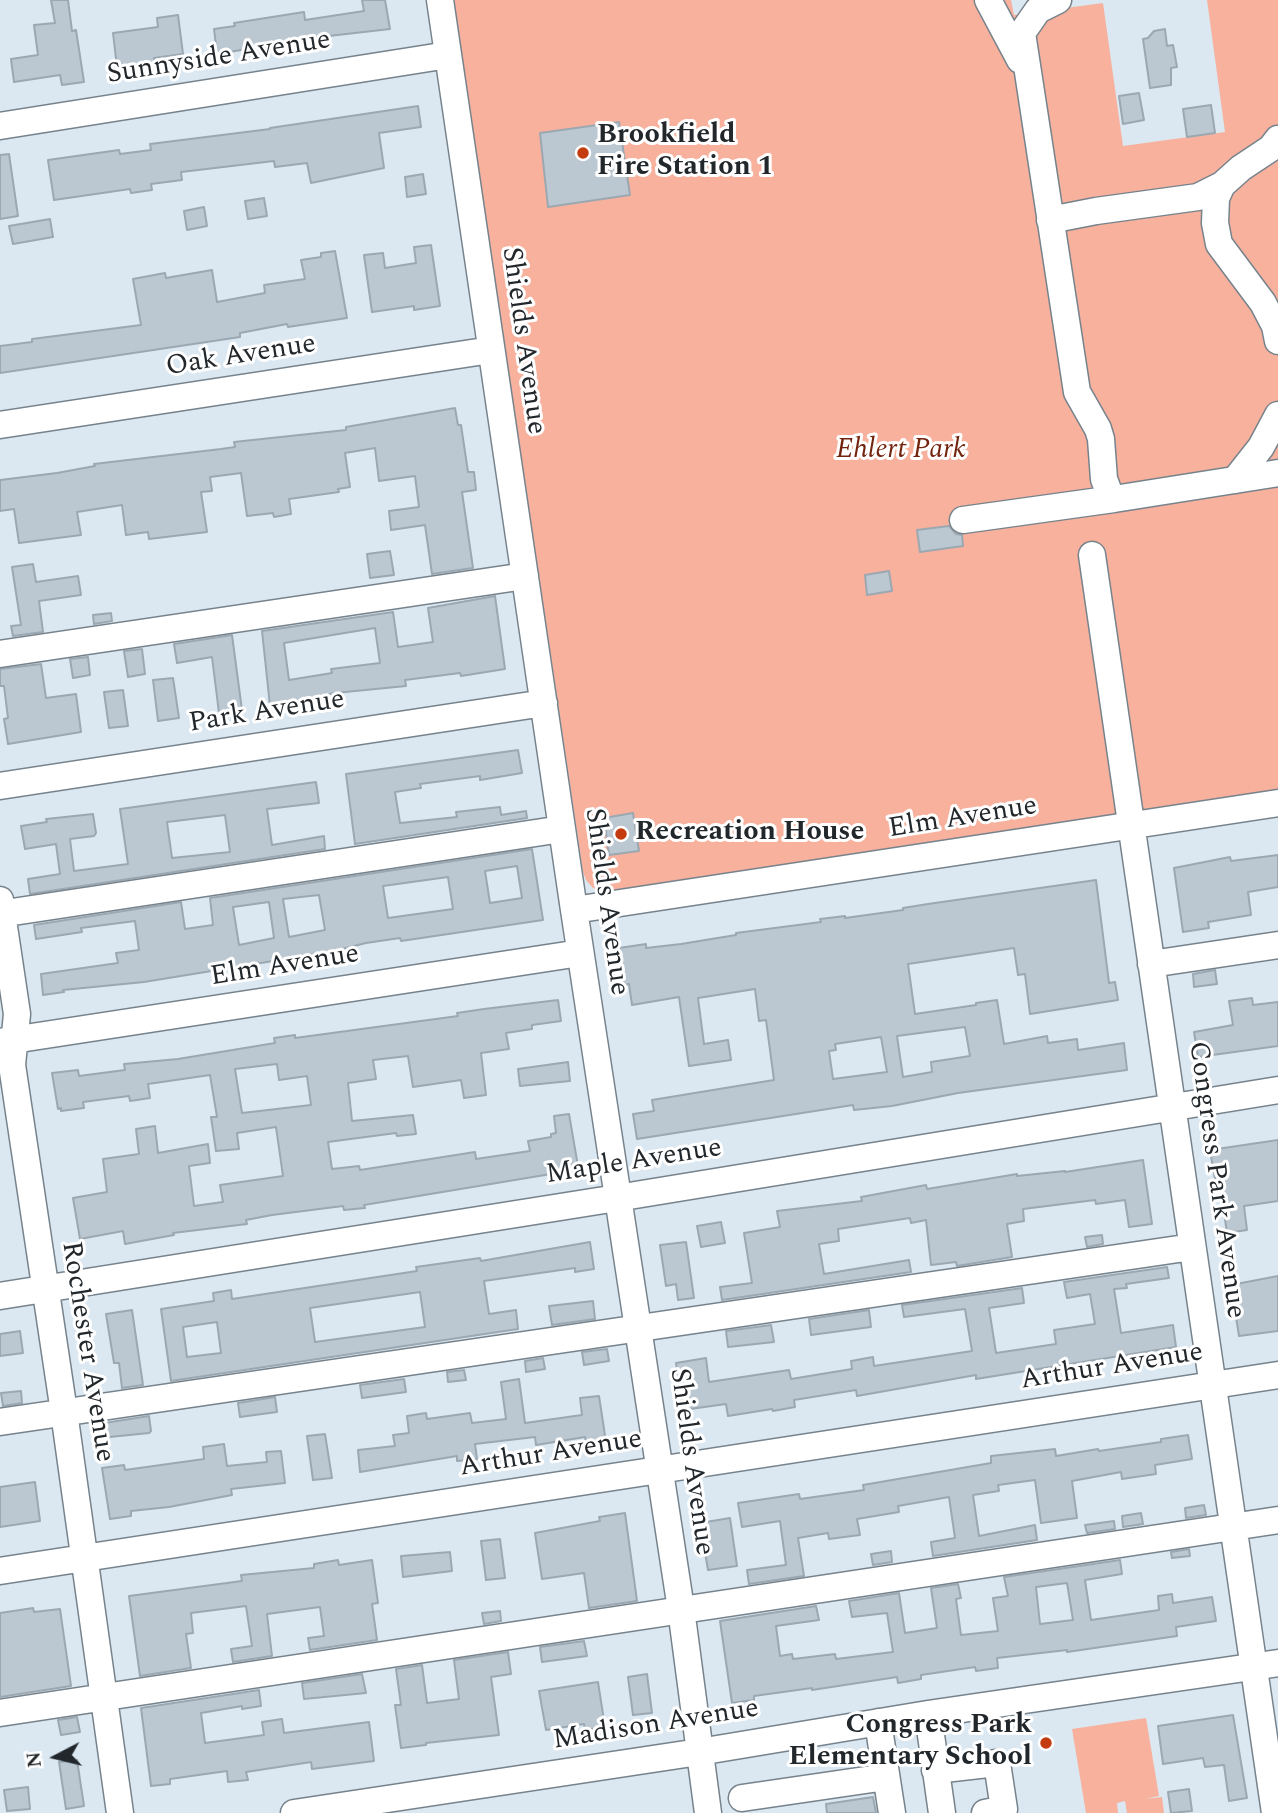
<!DOCTYPE html>
<style>
body{margin:0}
#map{position:relative;width:1278px;height:1813px;overflow:hidden;background:#dbe8f2;font-family:Spectral,serif}
canvas{display:block}
.north{position:absolute;left:21px;top:1722px;width:70px;height:70px;-webkit-text-stroke:5px #fff;paint-order:stroke;rotate:263deg;font-size:19px;font-weight:700;line-height:28px;text-align:center;color:#22272b}
.north::after{content:'';display:block;margin:auto;width:24px;height:32px;background:#22272b;clip-path:polygon(50% 0,100% 100%,50% 72%,0 100%)}
</style>
<div id="map">
<canvas width="1278" height="1813"></canvas>
<div class="north">N</div>
</div>
<script>
const context = document.querySelector('canvas').getContext('2d');
context.lineJoin = 'round';
function fill(path, color) {
  context.fillStyle = color;
  context.fill(path, 'evenodd');
}
function toPath(rows) {
  const path = new Path2D();
  for (const r of rows) {
    path.moveTo(r[0], r[1]);
    for (let i = 2; i < r.length; i += 2) path.lineTo(r[i], r[i + 1]);
  }
  return path;
}
function trace(path, color, width, dash) {
  context.strokeStyle = color;
  context.lineWidth = width;
  context.lineCap = dash ? 'butt' : 'round';
  context.setLineDash(dash || []);
  context.stroke(path);
}
function label(font, color, halo, rows, align = 'center') {
  context.font = font + ' Spectral,serif';
  context.lineWidth = 6;
  context.setLineDash([]);
  context.textBaseline = 'middle';
  context.strokeStyle = halo;
  context.fillStyle = color;
  for (const [text, x, y, turn = 0] of rows) {
    context.save();
    context.translate(x, y);
    context.rotate((+turn || 0) * Math.PI / 180);
    context.textAlign = isNaN(turn) ? turn : align;
    if (halo) context.strokeText(text, 0, 0);
    context.fillText(text, 0, 0);
    context.restore();
  }
}
const green = toPath([
 [453,0,1011,0,1014,15,1103,3,1123,146,1225,132,1207,0,1278,0,1278,790,610,892,599,892,592,887,586,880,583,872],
 [1146,1718,1159,1796,1145,1799,1162,1797,1164,1813,1127,1813,1125,1801,1117,1803,1118,1813,1086,1813,1072,1729]
]);
const building = toPath([
 [51,0,68,0,72,31,76,30,84,82,62,85,60,75,14,82,11,59,38,55,34,25,55,23,51,0],
 [362,0,385,0,390,29,320,37,217,54,214,29,235,26,234,23,304,12,305,20,364,11,362,0],
 [178,15,183,54,154,58,155,62,117,67,113,33,158,27,157,18,178,15],
 [1165,29,1167,46,1173,45,1177,67,1171,68,1171,85,1150,88,1143,39,1148,38,1154,31,1165,29],
 [1139,93,1144,120,1123,124,1119,96,1139,93],
 [1211,105,1215,133,1187,137,1183,109,1211,105],
 [418,106,421,127,379,133,384,168,311,183,307,163,275,167,274,161,181,172,182,180,151,184,152,190,131,193,130,189,54,200,48,160,119,150,120,154,151,150,150,144,270,129,270,128,418,106],
 [619,122,630,195,548,207,540,133,619,122],
 [9,154,18,216,0,219,0,155,9,154],
 [423,174,426,194,407,197,405,177,423,174],
 [264,198,267,216,248,219,245,201,264,198],
 [204,207,207,226,187,230,184,211,204,207],
 [50,219,53,237,13,244,9,226,50,219],
 [431,245,440,306,414,310,414,306,372,312,364,255,383,253,385,268,416,263,414,247,431,245],
 [335,251,347,318,288,327,287,324,240,333,240,337,0,373,0,346,32,342,32,339,141,325,133,279,165,273,166,278,212,270,217,302,265,293,264,285,305,279,301,260,321,257,321,253,335,251],
 [455,408,458,425,461,425,468,472,474,472,476,490,462,492,473,568,432,574,425,525,391,530,389,511,419,507,415,476,379,481,375,448,345,453,350,487,338,489,339,492,289,499,291,514,274,517,273,513,247,516,241,473,210,477,212,491,201,492,207,532,149,539,148,532,126,535,122,505,77,512,81,535,19,543,14,509,0,511,0,480,57,473,95,466,94,464,221,449,235,447,234,442,346,430,346,427,455,408],
 [949,526,956,534,962,535,963,546,920,552,917,530,949,526],
 [390,551,394,575,370,578,367,554,390,551],
 [33,564,36,582,78,576,81,595,39,601,43,632,13,636,11,626,21,625,12,567,33,564],
 [889,571,892,591,867,595,865,575,889,571],
 [495,596,505,669,461,676,460,673,405,680,406,686,335,693,270,706,262,631,393,612,398,647,433,642,428,608,495,596],
 [375,628,380,663,331,669,332,673,289,680,284,643,375,628],
 [111,613,112,621,94,624,93,615,111,613],
 [232,635,242,710,219,713,212,657,177,663,174,644,232,635],
 [142,649,145,674,128,677,124,651,142,649],
 [88,657,90,675,73,678,70,659,88,657],
 [41,664,46,698,76,694,81,732,8,744,4,719,8,718,4,686,0,686,0,669,41,664],
 [173,678,179,718,158,721,153,680,173,678],
 [123,690,128,726,109,728,104,692,123,690],
 [518,750,522,773,480,780,480,776,420,784,421,788,395,792,400,823,457,817,456,812,500,807,501,815,526,811,527,818,355,844,346,774,518,750],
 [316,782,319,803,267,809,272,845,324,836,325,849,30,894,28,879,60,874,56,844,25,849,21,826,47,822,46,819,93,814,96,833,94,836,70,839,74,871,128,864,120,809,316,782],
 [225,815,230,852,172,858,167,822,225,815],
 [633,813,639,851,609,855,604,818,633,813],
 [532,849,543,920,401,941,400,938,366,943,342,949,267,962,144,982,63,990,64,992,43,995,41,974,118,963,116,953,139,950,135,921,81,928,82,932,36,939,34,925,181,902,185,929,213,925,210,898,532,849],
 [517,866,522,898,490,903,485,871,517,866],
 [448,877,453,909,388,918,383,886,448,877],
 [319,895,325,930,289,937,283,899,319,895],
 [269,902,274,938,239,945,233,907,269,902],
 [1278,855,1278,887,1248,892,1251,915,1208,922,1209,928,1183,932,1174,868,1230,857,1231,861,1278,855],
 [1096,880,1109,983,1115,982,1118,1000,1030,1014,1025,974,1018,975,1014,948,908,964,915,1014,976,1005,976,1003,997,1000,1004,1044,1047,1036,1048,1043,1077,1039,1078,1050,1124,1043,1127,1070,958,1093,892,1106,854,1110,853,1105,637,1139,633,1114,654,1111,652,1100,774,1080,766,1020,759,1021,755,989,698,998,704,1044,728,1040,731,1060,689,1066,679,997,632,1005,629,984,624,985,619,948,646,944,646,948,681,944,736,935,736,933,821,922,820,919,845,916,845,918,903,910,903,908,928,904,1096,880],
 [965,1027,970,1056,931,1062,932,1072,903,1077,897,1036,965,1027],
 [881,1037,887,1072,833,1079,829,1051,836,1050,835,1044,881,1037],
 [1215,970,1217,984,1194,987,1193,974,1215,970],
 [1252,998,1253,1005,1278,1002,1278,1046,1198,1057,1194,1032,1233,1025,1229,1001,1252,998],
 [558,1000,561,1021,532,1025,532,1029,506,1033,509,1049,481,1053,486,1095,464,1098,461,1080,413,1087,408,1056,373,1060,376,1079,348,1083,352,1121,413,1115,416,1134,397,1136,396,1133,328,1142,332,1169,359,1166,360,1170,475,1152,476,1159,530,1151,528,1141,551,1137,551,1134,556,1133,554,1116,569,1114,579,1172,557,1176,557,1173,364,1205,365,1208,344,1210,343,1206,272,1215,246,1220,247,1224,173,1233,174,1235,125,1244,123,1231,80,1239,73,1198,107,1192,103,1159,139,1154,136,1129,155,1126,158,1153,208,1144,210,1163,189,1166,194,1206,223,1202,220,1185,283,1176,276,1127,237,1133,239,1149,216,1151,211,1117,217,1117,210,1075,148,1084,150,1098,130,1101,129,1096,83,1102,84,1108,61,1111,61,1108,58,1109,52,1073,78,1070,79,1076,125,1070,124,1064,178,1059,275,1043,274,1038,295,1035,295,1038,458,1016,457,1013,484,1009,558,1000],
 [277,1064,279,1080,307,1076,311,1105,242,1113,235,1069,277,1064],
 [568,1062,570,1081,520,1086,518,1069,568,1062],
 [1278,1140,1278,1201,1244,1206,1247,1230,1227,1233,1220,1185,1216,1185,1210,1150,1278,1140],
 [1143,1160,1152,1224,1129,1227,1125,1200,1096,1204,1095,1200,1023,1209,1024,1221,1007,1224,1012,1257,957,1266,956,1262,931,1265,926,1220,911,1223,910,1218,838,1229,839,1241,819,1244,824,1274,909,1260,911,1272,722,1300,720,1287,752,1283,744,1233,780,1227,777,1211,862,1201,861,1197,926,1185,927,1189,1017,1174,1017,1176,1065,1171,1065,1172,1143,1160],
 [721,1222,725,1243,701,1247,697,1226,721,1222],
 [1102,1235,1103,1244,1087,1247,1085,1237,1102,1235],
 [590,1242,594,1269,575,1272,575,1268,484,1281,489,1314,516,1310,518,1329,171,1381,161,1309,214,1301,213,1293,231,1290,232,1299,417,1271,416,1267,480,1258,481,1261,590,1242],
 [420,1292,425,1327,315,1342,310,1308,420,1292],
 [217,1322,221,1353,187,1357,183,1327,217,1322],
 [686,1242,694,1298,678,1300,676,1284,666,1286,660,1245,686,1242],
 [1167,1267,1169,1278,1126,1284,1127,1288,1114,1289,1121,1333,1173,1325,1176,1347,976,1379,976,1375,857,1396,856,1390,794,1400,795,1407,773,1411,772,1409,728,1416,726,1404,683,1410,676,1363,706,1358,709,1382,789,1370,791,1379,852,1369,851,1361,873,1357,874,1366,972,1351,965,1309,904,1317,902,1305,1022,1288,1024,1303,989,1308,996,1353,1056,1344,1054,1330,1095,1324,1090,1294,1067,1298,1064,1282,1167,1267],
 [1278,1276,1278,1331,1239,1336,1231,1285,1278,1276],
 [593,1301,595,1319,552,1325,549,1306,593,1301],
 [132,1310,143,1385,122,1388,119,1363,114,1363,106,1314,132,1310],
 [869,1310,871,1327,811,1335,809,1319,869,1310],
 [771,1325,774,1342,728,1347,726,1331,771,1325],
 [20,1331,23,1353,0,1356,0,1334,20,1331],
 [607,1349,609,1361,584,1365,582,1352,607,1349],
 [543,1358,545,1369,526,1372,525,1361,543,1358],
 [464,1370,466,1380,448,1382,447,1372,464,1370],
 [404,1379,406,1392,362,1398,360,1385,404,1379],
 [519,1379,525,1423,582,1415,580,1398,599,1396,606,1442,586,1444,585,1437,536,1445,535,1437,475,1444,477,1459,457,1461,457,1456,360,1472,358,1450,395,1446,393,1435,409,1433,407,1416,426,1413,427,1419,470,1413,472,1423,506,1419,501,1382,519,1379],
 [21,1391,22,1403,3,1406,1,1393,21,1391],
 [275,1397,277,1412,240,1417,238,1403,275,1397],
 [149,1416,151,1431,149,1433,100,1438,98,1424,149,1416],
 [325,1434,332,1478,313,1480,307,1436,325,1434],
 [1188,1435,1192,1459,1155,1465,1156,1474,1122,1479,1121,1472,1072,1481,1077,1518,1041,1523,1035,1480,998,1485,999,1491,973,1495,979,1536,1035,1525,1037,1540,933,1556,931,1542,955,1538,949,1497,898,1506,899,1512,857,1519,860,1535,829,1539,828,1533,798,1538,804,1576,749,1584,747,1570,786,1565,780,1521,742,1527,738,1503,799,1494,800,1499,864,1490,863,1485,991,1463,991,1456,1055,1449,1056,1456,1098,1449,1099,1451,1161,1442,1161,1439,1188,1435],
 [224,1444,227,1466,267,1462,266,1452,281,1451,285,1483,231,1489,232,1495,169,1507,131,1511,131,1516,110,1519,102,1468,124,1465,125,1470,204,1459,203,1447,224,1444],
 [35,1482,40,1521,0,1527,0,1487,35,1482],
 [1204,1505,1206,1515,1186,1518,1185,1508,1204,1505],
 [625,1513,637,1601,589,1608,584,1573,542,1579,535,1533,600,1521,599,1517,625,1513],
 [1141,1513,1143,1524,1123,1527,1122,1516,1141,1513],
 [730,1518,737,1566,708,1570,700,1523,730,1518],
 [1114,1521,1115,1529,1087,1533,1085,1525,1114,1521],
 [500,1539,505,1578,486,1580,481,1541,500,1539],
 [1189,1549,1190,1556,1172,1558,1171,1552,1189,1549],
 [891,1551,892,1562,873,1565,871,1554,891,1551],
 [450,1552,452,1571,403,1577,401,1556,450,1552],
 [338,1560,339,1565,372,1560,378,1603,372,1604,377,1640,310,1650,308,1638,324,1636,320,1607,267,1614,272,1656,233,1662,231,1649,252,1646,246,1606,191,1613,193,1633,186,1634,191,1668,140,1676,129,1596,242,1581,241,1575,314,1568,314,1564,338,1560],
 [1120,1560,1122,1574,1085,1580,1091,1620,1159,1610,1158,1596,1172,1594,1173,1603,1212,1597,1216,1621,1176,1627,1177,1636,1067,1652,1067,1650,997,1658,998,1668,976,1671,975,1667,921,1675,921,1679,898,1683,897,1677,812,1690,812,1688,754,1696,754,1700,732,1703,720,1621,816,1606,819,1620,776,1626,780,1656,792,1654,793,1659,835,1654,836,1659,893,1652,887,1613,852,1617,849,1601,899,1593,905,1633,937,1628,931,1588,958,1584,961,1598,956,1599,961,1635,998,1631,993,1598,1008,1596,1004,1577,1120,1560],
 [1067,1583,1073,1620,1040,1624,1036,1587,1067,1583],
 [33,1608,34,1612,60,1609,71,1686,0,1697,0,1613,33,1608],
 [500,1611,501,1621,484,1624,482,1613,500,1611],
 [584,1641,587,1656,542,1662,540,1647,584,1641],
 [508,1652,511,1674,491,1677,499,1735,426,1743,426,1745,401,1748,395,1705,401,1705,396,1669,422,1665,427,1703,459,1699,454,1660,508,1652],
 [362,1674,366,1693,304,1699,302,1683,362,1674],
 [647,1674,652,1713,633,1715,628,1677,647,1674],
 [598,1682,605,1727,585,1730,584,1724,546,1730,539,1691,598,1682],
 [259,1690,261,1706,242,1709,242,1706,201,1713,205,1743,264,1735,262,1722,282,1719,284,1733,369,1722,374,1761,312,1769,311,1762,246,1772,248,1780,228,1782,227,1771,170,1779,170,1784,151,1786,141,1708,259,1690],
 [1233,1715,1247,1798,1229,1801,1224,1765,1205,1767,1203,1758,1163,1764,1158,1726,1233,1715],
 [77,1717,80,1732,61,1735,58,1720,77,1717],
 [77,1760,84,1806,66,1809,59,1762,77,1760],
 [28,1787,30,1809,7,1811,4,1790,28,1787],
 [1189,1789,1192,1811,1171,1813,1168,1792,1189,1789],
 [873,1797,876,1813,827,1813,826,1804,873,1797]
]);
const minor = toPath([
 [440,0,574,910,681,1609,708,1813],
 [988,0,1020,60],
 [1058,0,1038,10,1022,33,1077,392,1098,429,1101,439,1104,479,1108,490,1114,499,1278,473],
 [0,126,448,55],
 [1222,185,1216,198,1215,223,1219,244,1263,303,1275,326,1278,341],
 [1050,220,1096,211,1198,197,1222,185,1241,168,1271,148,1278,139],
 [0,425,491,350],
 [1235,480,1261,447,1278,415],
 [963,520,1114,499],
 [1092,555,1275,1813],
 [0,654,525,576],
 [0,786,544,703],
 [0,900,17,1014,12,1065,64,1412,120,1813],
 [574,910,1278,803],
 [0,914,562,829],
 [1151,964,1278,945],
 [0,1042,580,953],
 [0,1296,617,1198,1278,1090],
 [0,1422,1192,1247],
 [0,1571,1278,1375],
 [0,1713,1278,1520],
 [928,1714,942,1813],
 [878,1722,892,1813],
 [935,1770,997,1763,1004,1809,985,1813],
 [742,1798,886,1777],
 [294,1813,699,1752,928,1714,1278,1663]
]);
const markers = [
 [583,153,7,"#c33b0f"],
 [621,834,7,"#c33b0f"],
 [1046,1743,7,"#c33b0f"]
];
const streetNames = [
 ["Sunnyside Avenue",219,59,-9],
 ["Shields Avenue",522,341,82],
 ["Oak Avenue",241,357,-9],
 ["Park Avenue",267,713,-9],
 ["Elm Avenue",963,819,-9],
 ["Shields Avenue",605,902,82],
 ["Elm Avenue",285,967,-9],
 ["Maple Avenue",634,1163,-9],
 ["Congress Park Avenue",1215,1180,82],
 ["Rochester Avenue",86,1352,81],
 ["Arthur Avenue",1112,1368,-9],
 ["Arthur Avenue",551,1455,-9],
 ["Shields Avenue",690,1462,82],
 ["Madison Avenue",656,1726,-9]
];
const poiNames = [
 ["Brookfield",597,137],
 ["Fire Station 1",597,169],
 ["Recreation House",635,834],
 ["Congress Park",1032,1727,"right"],
 ["Elementary School",1032,1759,"right"]
];
const parkNames = [
 ["Ehlert Park",901,452]
];
fill(green, '#f7b19d');
fill(building, '#bbc8d2');
trace(building, '#9ca8b1', 2);
trace(minor, '#77838c', 29);
trace(minor, '#fff', 26);
for (const [x, y, r, color] of markers) {
  const dot = new Path2D();
  dot.arc(x, y, r, 0, 2 * Math.PI);
  context.fillStyle = color;
  context.fill(dot);
  trace(dot, '#fff', 2.5);
}
label('28px', '#22272b', '#fff', streetNames);
label('bold 28px', '#22272b', '#fff', poiNames, 'left');
label('italic 28px', '#72240e', '#fff', parkNames);
</script>
